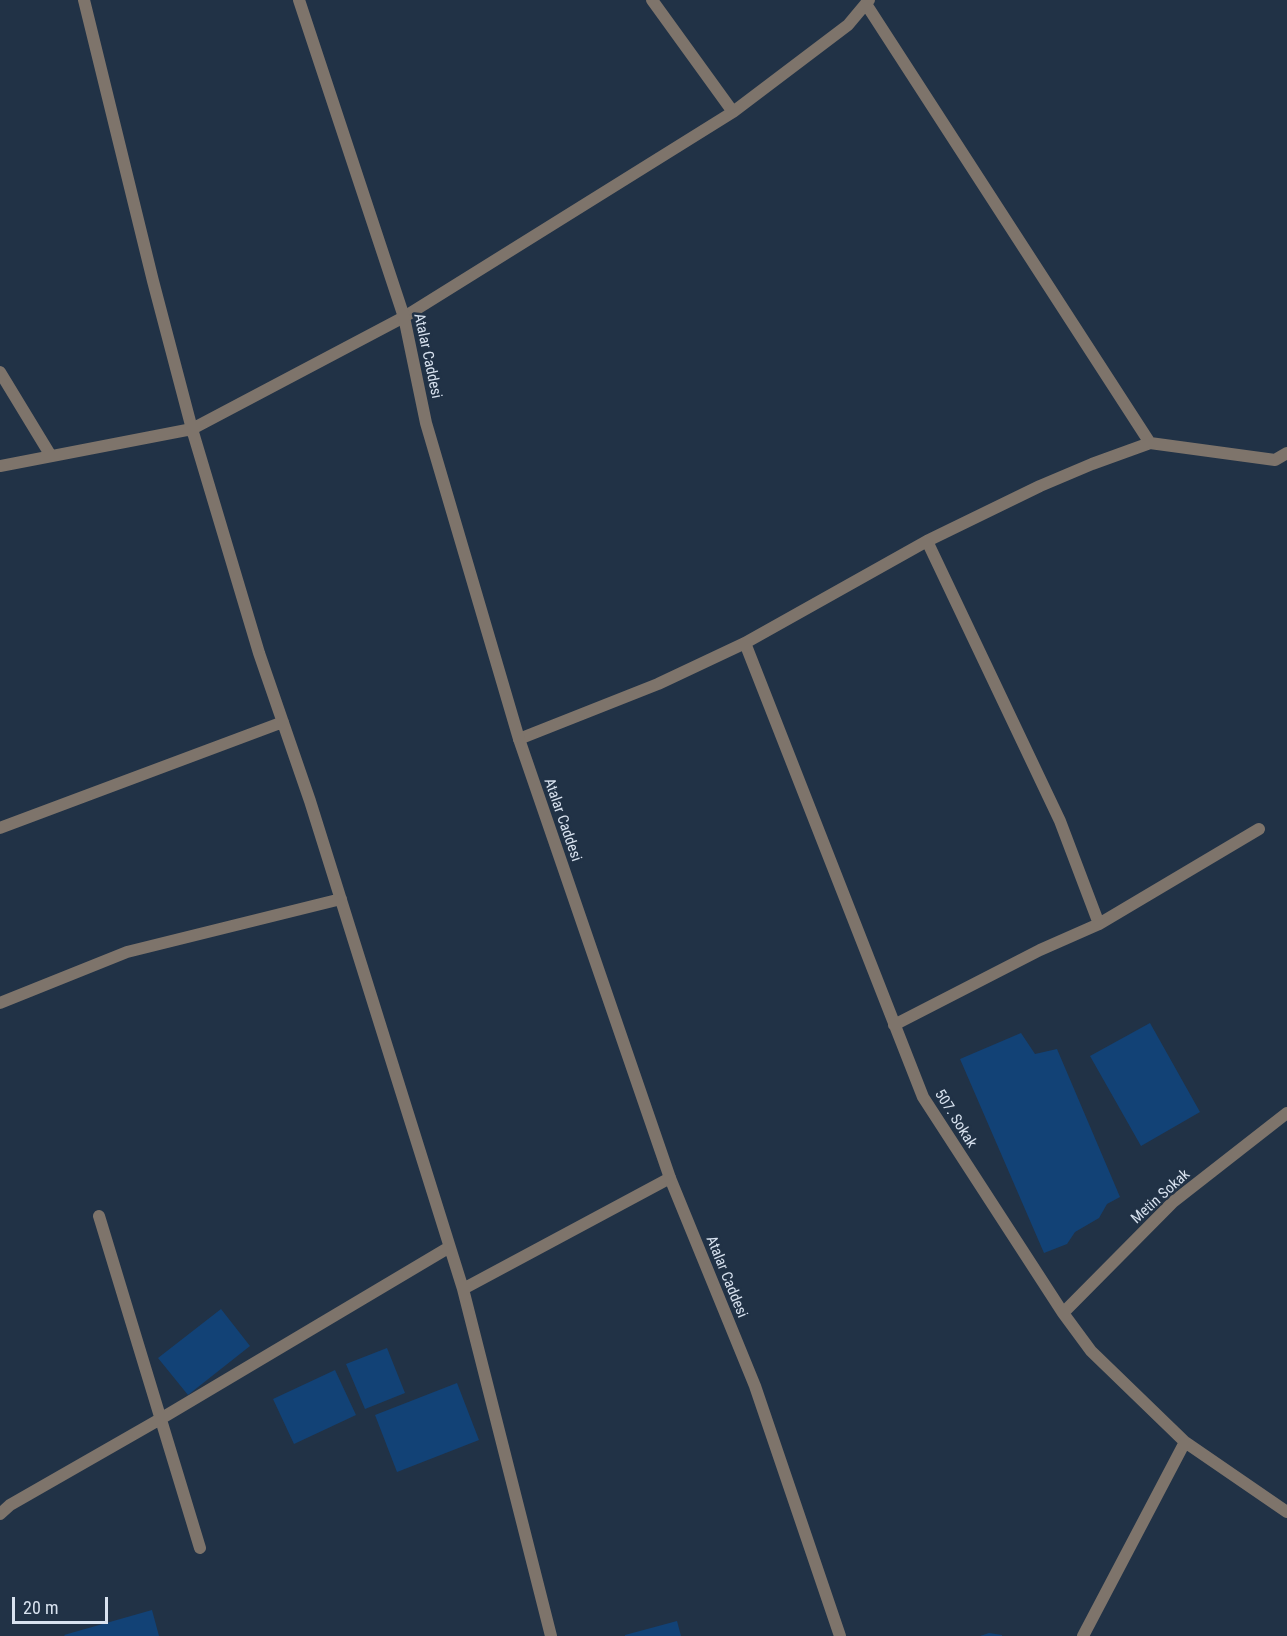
<!DOCTYPE html>
<style>
body{margin:0}
#map{position:relative;width:1287px;height:1636px;overflow:hidden;background:#213246;font-family:"Roboto Condensed",sans-serif}
canvas{display:block}
.scale{position:absolute;left:12px;top:1597px;width:96px;height:27px;box-sizing:border-box;border:3px solid #d8e2ef;border-top:0;padding-left:8px;font-size:18px;line-height:21px;white-space:nowrap;color:#d8e2ef;-webkit-text-stroke:4px #213246;paint-order:stroke}
</style>
<div id="map">
<canvas width="1287" height="1636"></canvas>
<div class="scale">20 m</div>
</div>
<script>
const context = document.querySelector('canvas').getContext('2d');
context.lineJoin = 'round';
function fill(path, color) {
  context.fillStyle = color;
  context.fill(path, 'evenodd');
}
function toPath(rows) {
  const path = new Path2D();
  for (const r of rows) {
    path.moveTo(r[0], r[1]);
    for (let i = 2; i < r.length; i += 2) path.lineTo(r[i], r[i + 1]);
  }
  return path;
}
function trace(path, color, width, dash) {
  context.strokeStyle = color;
  context.lineWidth = width;
  context.lineCap = dash ? 'butt' : 'round';
  context.setLineDash(dash || []);
  context.stroke(path);
}
function label(font, color, halo, rows, align = 'center') {
  context.font = font + ' "Roboto Condensed",sans-serif';
  context.lineWidth = 5;
  context.setLineDash([]);
  context.textBaseline = 'middle';
  context.strokeStyle = halo;
  context.fillStyle = color;
  for (const [text, x, y, turn = 0] of rows) {
    context.save();
    context.translate(x, y);
    context.rotate((+turn || 0) * Math.PI / 180);
    context.textAlign = isNaN(turn) ? turn : align;
    if (halo) context.strokeText(text, 0, 0);
    context.fillText(text, 0, 0);
    context.restore();
  }
}
const building = toPath([
 [1150,1023,1200,1112,1141,1146,1090,1056],
 [1021,1033,1035,1054,1057,1049,1120,1197,1107,1204,1099,1218,1075,1232,1067,1244,1044,1253,960,1059],
 [221,1309,250,1346,188,1395,158,1358],
 [387,1348,405,1393,365,1409,346,1364],
 [335,1370,356,1415,294,1444,273,1399],
 [457,1383,479,1440,397,1472,375,1415],
 [152,1610,159,1636,65,1636,64,1635],
 [677,1621,681,1636,625,1636,625,1635],
 [989,1633,1002,1635,1002,1636,980,1636]
]);
const minor = toPath([
 [84,0,153,281,192,429,259,653,310,801,463,1289,551,1636],
 [652,0,733,112],
 [866,4,1150,443],
 [0,372,51,456],
 [0,466,192,429,404,317,733,112,848,25,869,0],
 [745,643,923,1097,1063,1313,1091,1351,1185,1442,1287,1512],
 [519,739,658,684,745,643,927,541,1040,486,1092,464,1150,443,1275,460,1287,453],
 [0,828,283,722],
 [1099,924,1259,829],
 [0,1003,127,952,341,899],
 [894,1025,1040,950,1099,924,1060,821,927,541],
 [99,1216,200,1548],
 [463,1289,670,1178],
 [1063,1313,1173,1202,1287,1113],
 [0,1514,10,1505,162,1418,448,1248],
 [1083,1636,1185,1442]
]);
const tertiary = toPath([
 [299,0,404,317,426,423,519,739,670,1178,755,1386,840,1636]
]);
const streetNames = [
 ["Atalar Caddesi",427,356,78],
 ["Atalar Caddesi",562,820,71],
 ["507. Sokak",955,1119,58],
 ["Metin Sokak",1161,1197,-42],
 ["Atalar Caddesi",726,1277,68]
];
fill(building, '#124276');
trace(minor, '#7e746b', 12);
trace(tertiary, '#7e746b', 12);
label('15px', '#d8e2ef', '#213246', streetNames);
</script>
